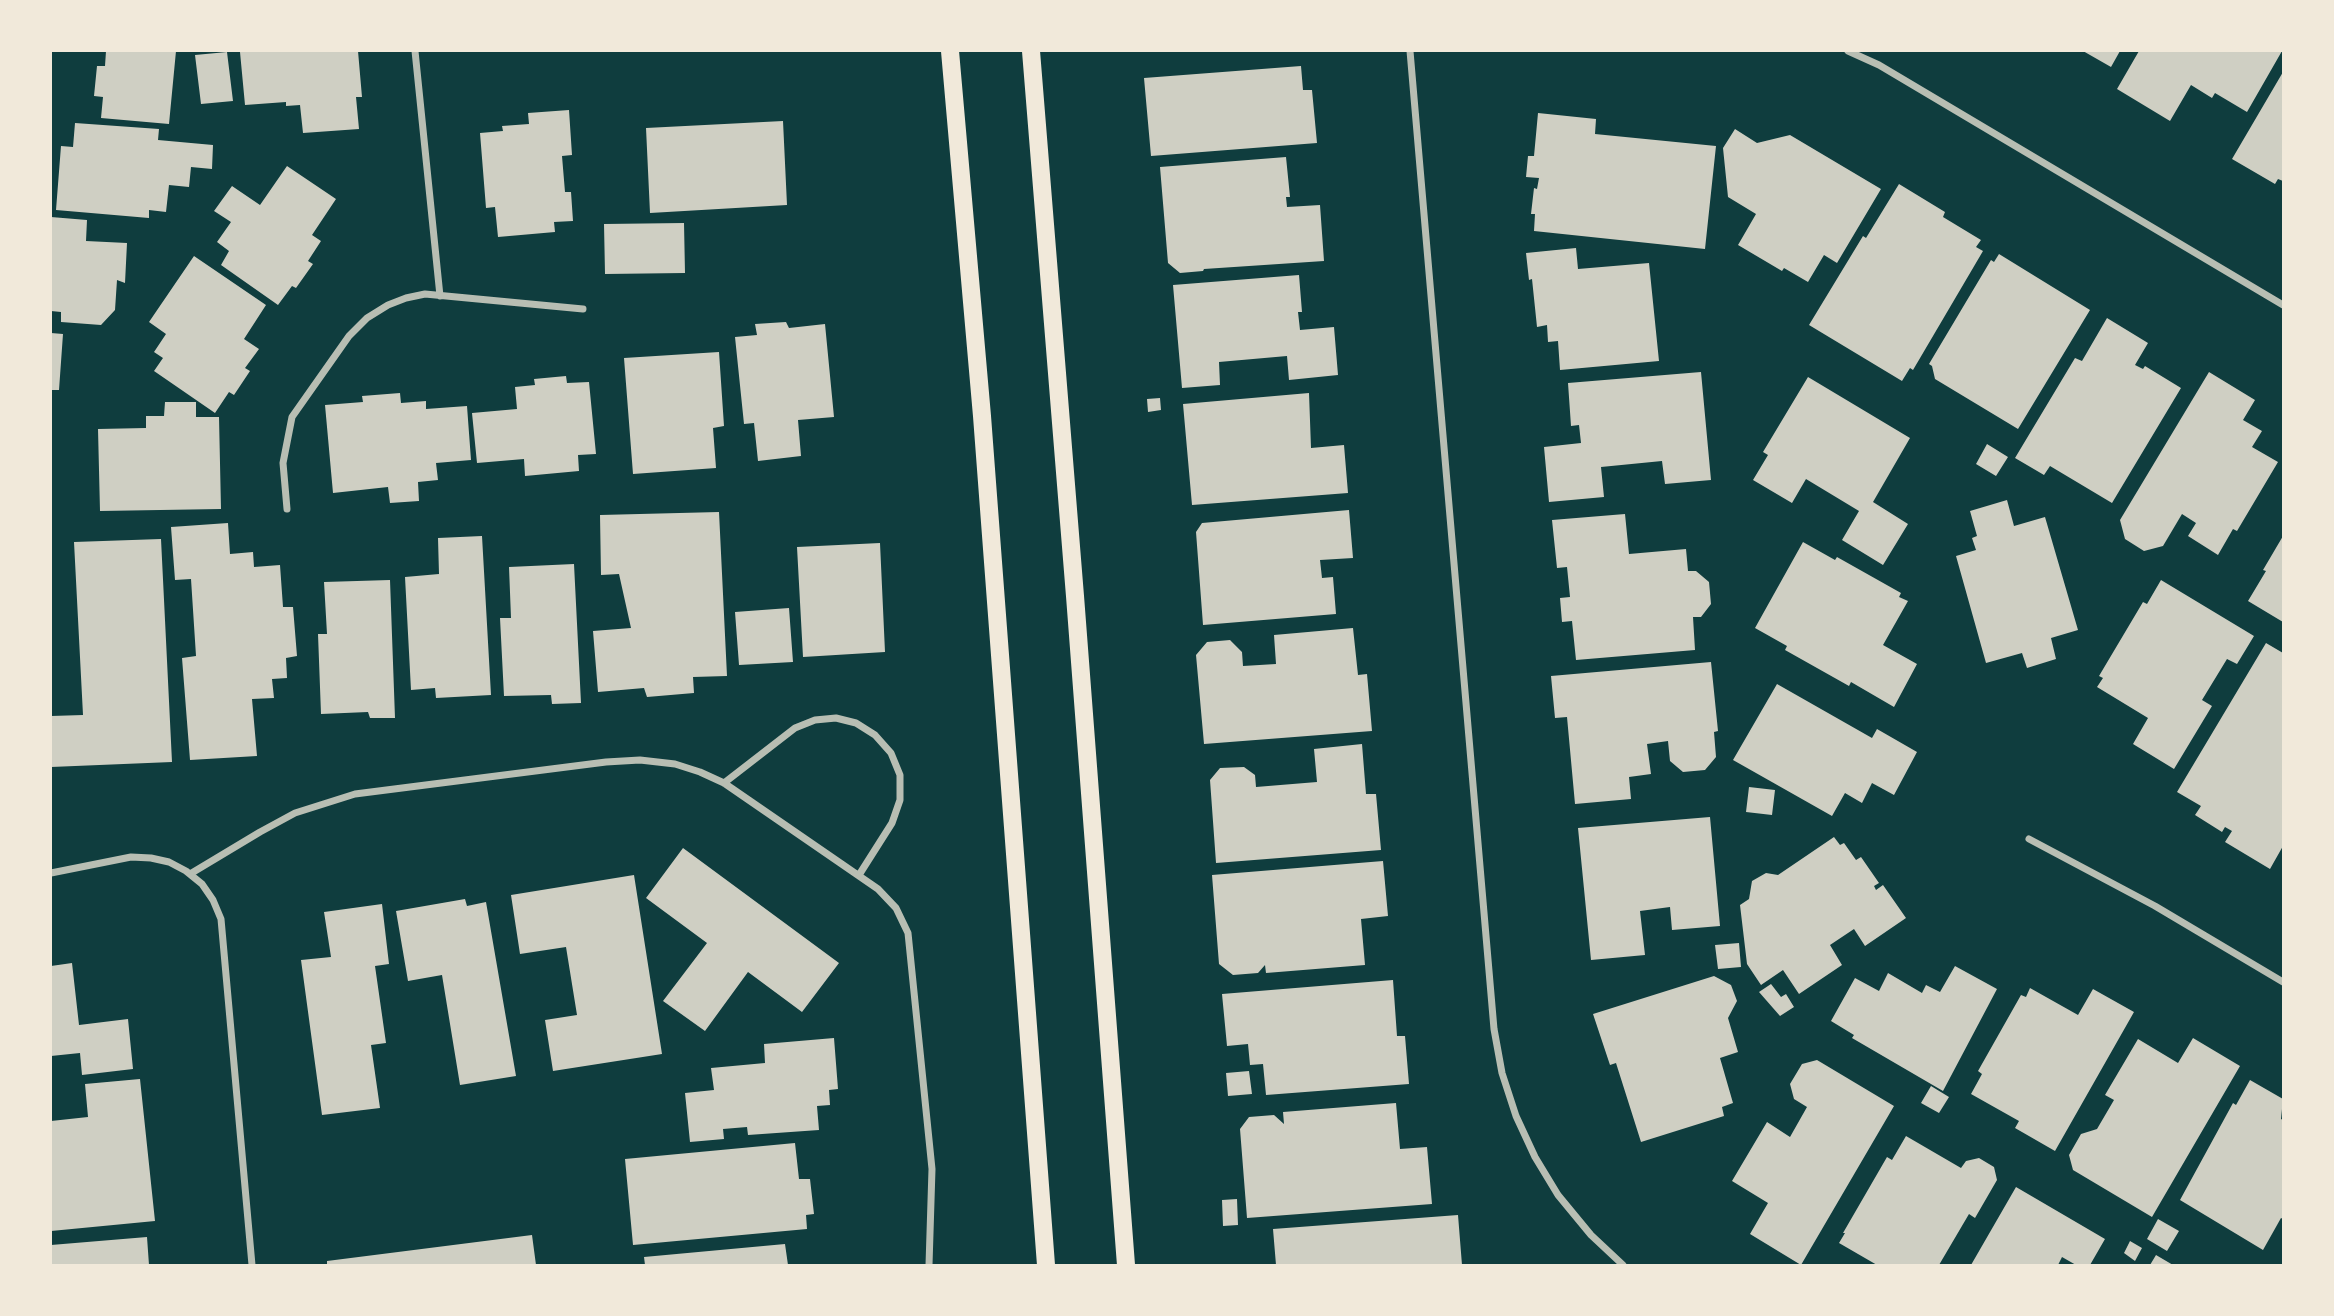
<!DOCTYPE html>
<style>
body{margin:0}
#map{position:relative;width:2334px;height:1316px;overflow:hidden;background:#0f3d3e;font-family:"Space Grotesk",sans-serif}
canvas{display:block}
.frame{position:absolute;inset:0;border:52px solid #f1e9da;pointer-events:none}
</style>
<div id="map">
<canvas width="2334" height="1316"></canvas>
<div class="frame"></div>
</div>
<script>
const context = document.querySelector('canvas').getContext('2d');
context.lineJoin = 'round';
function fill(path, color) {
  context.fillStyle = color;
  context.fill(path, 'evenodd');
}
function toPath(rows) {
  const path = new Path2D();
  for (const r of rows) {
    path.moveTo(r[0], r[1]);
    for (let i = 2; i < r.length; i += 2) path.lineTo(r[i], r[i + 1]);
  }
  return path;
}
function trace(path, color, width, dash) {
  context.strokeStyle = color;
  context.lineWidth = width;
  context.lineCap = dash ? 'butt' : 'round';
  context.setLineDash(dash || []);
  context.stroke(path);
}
const building = toPath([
 [106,51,176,51,169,124,101,118,103,97,94,96,97,66,105,66],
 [258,51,358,51,362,97,356,97,359,129,303,133,300,105,286,106,286,102,245,105,240,52],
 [2083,51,2120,51,2111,67],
 [2139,51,2282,51,2247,112,2215,93,2212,98,2191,85,2170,121,2117,89],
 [227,52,233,101,201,104,195,55],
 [1301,66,1303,90,1312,90,1317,143,1151,156,1144,78],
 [2283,72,2283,181,2278,179,2275,184,2232,159],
 [569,110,572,155,562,156,565,192,571,192,573,221,554,222,555,232,498,237,495,207,486,208,480,133,503,131,502,126,529,124,528,113],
 [1538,113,1596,119,1595,134,1716,146,1705,249,1534,231,1535,214,1531,214,1534,188,1537,189,1539,178,1526,177,1528,156,1534,156],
 [783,121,787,205,650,213,646,128],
 [75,123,159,129,158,140,213,145,212,169,191,167,189,187,169,185,166,212,149,210,149,218,56,210,61,146,73,147],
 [1735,129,1757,143,1790,135,1881,189,1837,263,1824,255,1808,282,1784,268,1782,271,1738,245,1756,214,1728,197,1723,148],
 [1286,157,1290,197,1286,197,1287,207,1320,205,1324,261,1204,269,1203,271,1180,273,1168,263,1160,167],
 [287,166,336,199,312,235,321,241,308,261,313,264,296,288,292,286,278,305,221,265,229,251,217,242,231,222,214,211,232,186,260,205],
 [1899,184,1945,212,1943,217,1981,240,1976,247,1983,251,1913,370,1910,368,1902,381,1809,325,1863,236,1866,238],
 [51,217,87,220,86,241,127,243,125,283,117,280,115,310,101,325,61,322,61,312,51,311],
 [684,223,685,273,605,274,604,224],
 [1576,248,1578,269,1649,263,1659,361,1560,370,1558,341,1548,342,1547,325,1537,327,1532,279,1529,280,1526,253],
 [1999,254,2090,310,2018,429,1935,379,1932,366,1929,364,1991,260,1994,262],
 [194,256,266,305,244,339,259,349,245,368,250,371,234,395,229,392,215,413,154,371,163,358,154,352,166,334,149,322],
 [1299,275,1302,312,1298,312,1300,330,1334,327,1338,375,1289,380,1287,356,1219,362,1220,385,1182,388,1173,285],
 [2107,318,2148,343,2135,365,2143,369,2145,366,2181,388,2112,503,2050,466,2044,475,2015,458,2075,358,2082,361],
 [786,322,789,328,825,324,834,417,798,420,801,456,758,461,754,423,744,424,735,337,757,335,755,324],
 [51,333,63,334,59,390,51,390],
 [719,352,724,426,713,428,716,468,633,474,624,358],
 [1701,372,1711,480,1665,484,1662,461,1601,467,1604,497,1549,502,1544,447,1581,443,1579,425,1571,426,1568,383],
 [2209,372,2255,400,2243,420,2262,431,2252,447,2278,462,2237,531,2233,529,2218,555,2188,536,2196,523,2182,514,2163,546,2144,551,2125,539,2120,520],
 [566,376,567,383,589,382,596,454,578,455,579,471,525,476,524,459,477,463,472,413,517,409,515,387,535,385,534,379],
 [1808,377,1910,438,1873,502,1908,524,1883,565,1842,540,1859,511,1806,479,1792,503,1753,480,1768,455,1763,452],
 [400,393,401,403,426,401,426,409,467,406,471,460,436,463,438,480,418,482,419,501,390,503,388,487,333,493,325,405,363,402,362,396],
 [1309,393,1311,448,1344,445,1348,493,1192,505,1183,404],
 [1160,398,1161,410,1148,412,1147,399],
 [165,402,196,402,196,417,219,417,221,509,100,511,98,429,146,428,146,416,164,416],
 [1987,444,2008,457,1996,476,1976,464],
 [2007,500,2014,526,2045,517,2078,630,2051,638,2056,659,2027,668,2022,653,1986,663,1956,556,1976,550,1972,538,1977,536,1970,511],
 [1349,510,1353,558,1320,560,1322,578,1333,577,1336,614,1203,625,1196,532,1202,523],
 [719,512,727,676,693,677,694,693,647,697,644,688,598,692,593,631,631,628,619,574,601,575,600,515],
 [1625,514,1629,554,1686,549,1688,571,1696,571,1709,582,1711,604,1701,617,1693,617,1695,650,1576,660,1572,621,1562,622,1560,598,1570,597,1567,567,1557,568,1552,520],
 [228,523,230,554,253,552,254,567,280,565,283,607,293,607,297,656,286,658,287,678,272,679,274,698,252,699,257,756,190,760,182,658,196,656,191,579,175,580,171,527],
 [482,536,491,695,436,698,435,688,411,690,405,577,439,574,438,538],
 [2283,536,2283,622,2248,601,2266,571,2263,570],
 [161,539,172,762,51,767,51,716,83,715,74,542],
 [1803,542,1835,560,1837,557,1901,593,1899,597,1908,601,1883,645,1917,664,1894,707,1851,682,1849,686,1785,650,1787,646,1755,628],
 [880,543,885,652,803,657,797,547],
 [574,564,581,703,552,704,551,695,504,696,500,618,511,618,509,567],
 [390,580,395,718,370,718,368,712,321,714,318,634,327,634,324,582],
 [2161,580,2254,636,2237,664,2227,659,2202,700,2212,706,2174,769,2133,744,2148,718,2097,687,2103,678,2099,676,2143,602,2147,604],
 [789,608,793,662,739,665,735,612],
 [1353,628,1358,675,1367,674,1372,731,1204,744,1196,655,1207,642,1230,640,1242,652,1243,666,1276,664,1274,635],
 [2266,643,2283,653,2283,846,2270,869,2225,842,2232,831,2225,827,2222,832,2195,815,2201,806,2177,792],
 [1711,662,1718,731,1714,732,1716,757,1705,770,1683,772,1670,761,1668,741,1647,744,1651,774,1629,777,1631,799,1575,804,1567,717,1555,718,1551,676],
 [1777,684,1872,738,1877,729,1917,752,1894,795,1872,783,1862,803,1845,793,1832,816,1733,760],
 [1362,744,1366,794,1376,794,1381,850,1216,863,1210,780,1220,768,1244,767,1255,775,1256,787,1317,782,1314,749],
 [1749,787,1775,790,1772,815,1746,812],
 [1710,817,1720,926,1672,930,1670,907,1640,911,1645,955,1591,960,1578,828],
 [1834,837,1840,845,1844,843,1856,860,1861,857,1879,883,1874,886,1876,890,1883,885,1906,918,1865,946,1854,929,1830,945,1842,965,1799,994,1783,970,1761,985,1747,964,1740,905,1749,899,1752,881,1766,873,1778,875],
 [683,848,839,963,802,1012,748,972,705,1031,663,1001,707,943,646,898],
 [1383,861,1388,916,1361,919,1365,965,1266,973,1265,965,1258,973,1233,975,1219,964,1212,875],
 [634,875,662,1054,553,1071,545,1020,577,1015,566,947,520,954,511,895],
 [465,899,467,906,486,902,516,1076,460,1085,442,975,408,981,396,911],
 [382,904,389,964,375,966,386,1043,371,1045,380,1108,322,1115,301,960,331,957,324,912],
 [1739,943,1741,967,1718,969,1715,945],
 [72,963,79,1025,128,1019,133,1069,82,1075,80,1053,51,1056,51,966],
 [1955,966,1997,989,1943,1091,1852,1038,1854,1035,1831,1021,1855,978,1879,991,1888,973,1922,993,1926,985,1940,992],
 [1714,976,1731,985,1737,1001,1728,1018,1738,1052,1720,1058,1733,1103,1722,1107,1724,1116,1641,1142,1616,1063,1610,1065,1593,1014],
 [1393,980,1397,1036,1405,1036,1409,1084,1266,1095,1263,1064,1250,1065,1248,1044,1227,1046,1222,994],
 [1771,984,1781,997,1786,994,1794,1007,1780,1016,1759,992],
 [2030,988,2078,1015,2093,989,2134,1012,2055,1151,2015,1128,2019,1121,1971,1094,1982,1074,1978,1071,2021,995,2026,997],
 [834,1038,838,1089,829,1090,830,1105,817,1106,819,1130,748,1135,747,1127,723,1129,724,1139,690,1142,685,1093,714,1090,711,1068,765,1063,764,1044],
 [2193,1038,2240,1066,2152,1217,2073,1170,2069,1155,2081,1134,2097,1129,2114,1100,2105,1095,2138,1039,2178,1063],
 [1817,1060,1894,1106,1801,1265,1750,1234,1768,1203,1732,1181,1767,1122,1790,1137,1807,1107,1794,1099,1790,1084,1802,1064],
 [1249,1071,1252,1094,1228,1096,1226,1073],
 [140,1079,155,1221,51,1231,51,1121,88,1117,85,1084],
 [2250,1080,2283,1099,2281,1119,2283,1120,2283,1219,2281,1218,2263,1250,2180,1200,2233,1103,2236,1105],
 [1931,1086,1949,1097,1939,1113,1921,1103],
 [1396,1103,1400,1149,1427,1147,1432,1204,1247,1218,1240,1129,1249,1117,1274,1115,1284,1124,1283,1112],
 [1906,1136,1961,1168,1966,1161,1979,1158,1994,1167,1997,1180,1975,1218,1969,1214,1939,1265,1877,1265,1839,1243,1845,1233,1843,1233,1887,1157,1892,1160],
 [795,1143,799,1179,810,1179,814,1214,806,1215,807,1229,633,1245,625,1159],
 [2016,1187,2105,1239,2090,1265,2076,1265,2062,1257,2058,1265,1971,1265],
 [1237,1199,1238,1225,1223,1226,1222,1200],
 [1458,1215,1462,1265,1276,1265,1273,1229],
 [2158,1219,2179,1231,2167,1251,2147,1239],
 [532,1235,536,1265,327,1265,327,1261],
 [147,1237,149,1265,51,1265,51,1245],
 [2130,1241,2142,1248,2135,1261,2124,1253],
 [785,1244,788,1265,645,1265,644,1257],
 [2156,1255,2173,1265,2150,1265]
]);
const minor = toPath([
 [415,51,440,296],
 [1410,51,1494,1029,1502,1073,1516,1116,1535,1157,1558,1195,1591,1235,1623,1265],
 [1848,51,1879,65,2283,305],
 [287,509,283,463,292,417,349,336,367,318,388,305,406,298,425,294,583,309],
 [724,783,795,728,815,720,836,718,856,723,875,735,891,753,900,775,900,800,892,823,859,875],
 [2029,839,2155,906,2283,982],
 [51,873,131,857,151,858,169,862,186,871,202,884,213,900,221,919,252,1265],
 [190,874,260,832,295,813,355,794,606,762,640,760,675,764,700,772,724,783,878,889,896,908,908,933,932,1169,929,1265]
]);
const primary = toPath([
 [950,51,982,416,1046,1265],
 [1031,51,1075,596,1126,1265]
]);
fill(building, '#cfcfc3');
trace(minor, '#b8beb3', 7);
trace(primary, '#f1e9da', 18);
</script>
